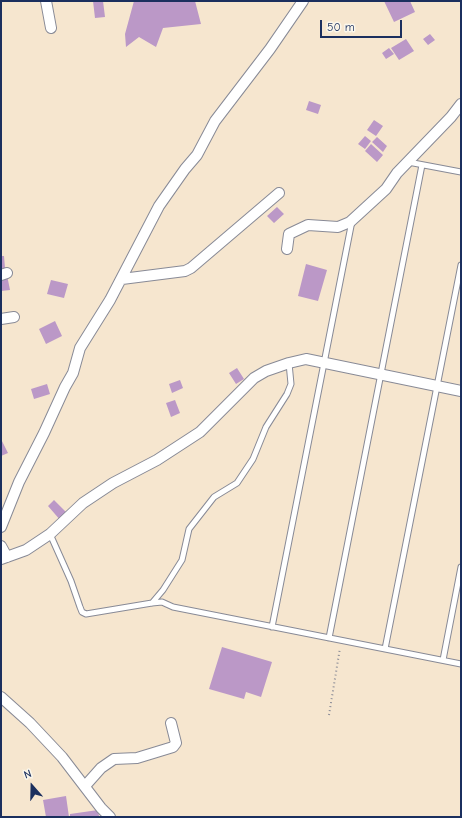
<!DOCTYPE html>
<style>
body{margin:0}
#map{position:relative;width:462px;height:818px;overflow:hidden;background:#f6e6cf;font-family:"Comic Neue",sans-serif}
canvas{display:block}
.frame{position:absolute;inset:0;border:2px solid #1b2f5e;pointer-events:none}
.north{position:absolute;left:12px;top:766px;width:40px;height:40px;-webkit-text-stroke:3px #fbf7ec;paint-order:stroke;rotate:340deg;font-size:11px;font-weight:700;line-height:16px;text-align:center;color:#1b2f5e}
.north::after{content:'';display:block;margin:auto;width:14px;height:18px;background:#1b2f5e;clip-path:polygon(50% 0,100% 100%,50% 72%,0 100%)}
.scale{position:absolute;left:320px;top:20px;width:82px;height:18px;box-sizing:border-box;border:2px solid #1b2f5e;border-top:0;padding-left:5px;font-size:12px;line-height:14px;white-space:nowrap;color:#1b2f5e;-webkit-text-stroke:3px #fbf7ec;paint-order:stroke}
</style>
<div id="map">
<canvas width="462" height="818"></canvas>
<div class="frame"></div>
<div class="north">N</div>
<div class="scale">50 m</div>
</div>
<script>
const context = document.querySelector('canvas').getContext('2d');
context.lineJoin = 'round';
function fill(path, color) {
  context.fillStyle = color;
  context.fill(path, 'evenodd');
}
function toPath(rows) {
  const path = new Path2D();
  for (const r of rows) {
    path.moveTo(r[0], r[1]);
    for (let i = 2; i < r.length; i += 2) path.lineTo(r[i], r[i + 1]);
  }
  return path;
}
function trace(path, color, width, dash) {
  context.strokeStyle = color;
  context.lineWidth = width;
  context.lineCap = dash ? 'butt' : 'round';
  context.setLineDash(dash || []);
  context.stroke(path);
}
const building = toPath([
 [93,1,103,1,105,17,95,18],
 [134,1,195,1,201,24,163,28,156,47,139,37,126,47,125,34],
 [384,1,410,1,415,12,394,22],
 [430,34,435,40,428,45,423,39],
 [406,39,414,51,399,60,391,48],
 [389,48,394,54,386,59,382,53],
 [309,101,321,105,318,114,306,110],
 [374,120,383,126,376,136,367,130],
 [365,136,371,141,365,149,358,144],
 [377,137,387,146,383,152,372,142],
 [371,144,383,155,377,162,365,151],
 [277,207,284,214,274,223,267,216],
 [1,256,4,256,5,268,1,269],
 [306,264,327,270,318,301,298,296],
 [7,275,10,290,1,291,1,276],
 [51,280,68,284,64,298,47,294],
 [55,321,62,336,46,344,39,329],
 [237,368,244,379,236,384,229,373],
 [180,380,183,388,172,393,169,384],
 [47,384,50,394,34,399,31,389],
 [175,400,180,413,171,417,166,403],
 [1,439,8,453,1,456],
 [54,500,68,514,61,521,48,506],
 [222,647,272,662,261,697,246,692,244,699,209,689],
 [66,796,69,817,46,817,43,800],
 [98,810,99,816,70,817,70,814]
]);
const path = toPath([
 [329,715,340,648]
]);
const lane = toPath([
 [408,162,461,172],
 [50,534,71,581,80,607,82,612,86,614,152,603,162,602,173,607,461,664],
 [152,603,163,590,182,560,189,529,214,497,237,483,253,459,266,427,287,394,291,384,289,363],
 [272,627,352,221],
 [329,638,422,165],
 [385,649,461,265],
 [443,660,461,567]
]);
const street = toPath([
 [46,1,51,28],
 [287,249,289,234,308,225,338,227,350,222,386,189,397,173,451,117,461,104],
 [1,275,7,273],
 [122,279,185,271,191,268,279,193],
 [1,319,14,317],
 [1,527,19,482,44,433,65,387,73,373,80,348,110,300,159,206,185,169,197,155,215,121,270,49,303,1],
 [1,546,7,557],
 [1,559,26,550,50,534,83,503,113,483,157,460,200,432,254,378,266,371,289,363,306,359,461,391],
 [1,697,30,723,62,757,101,808,110,817],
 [85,786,101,768,114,759,137,758,173,747,176,743,171,723]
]);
fill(building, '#bb98c7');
trace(lane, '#888a96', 7);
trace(street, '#888a96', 12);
trace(path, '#888a96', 2, [1, 3]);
trace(lane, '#fff', 5);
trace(street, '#fff', 10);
</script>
